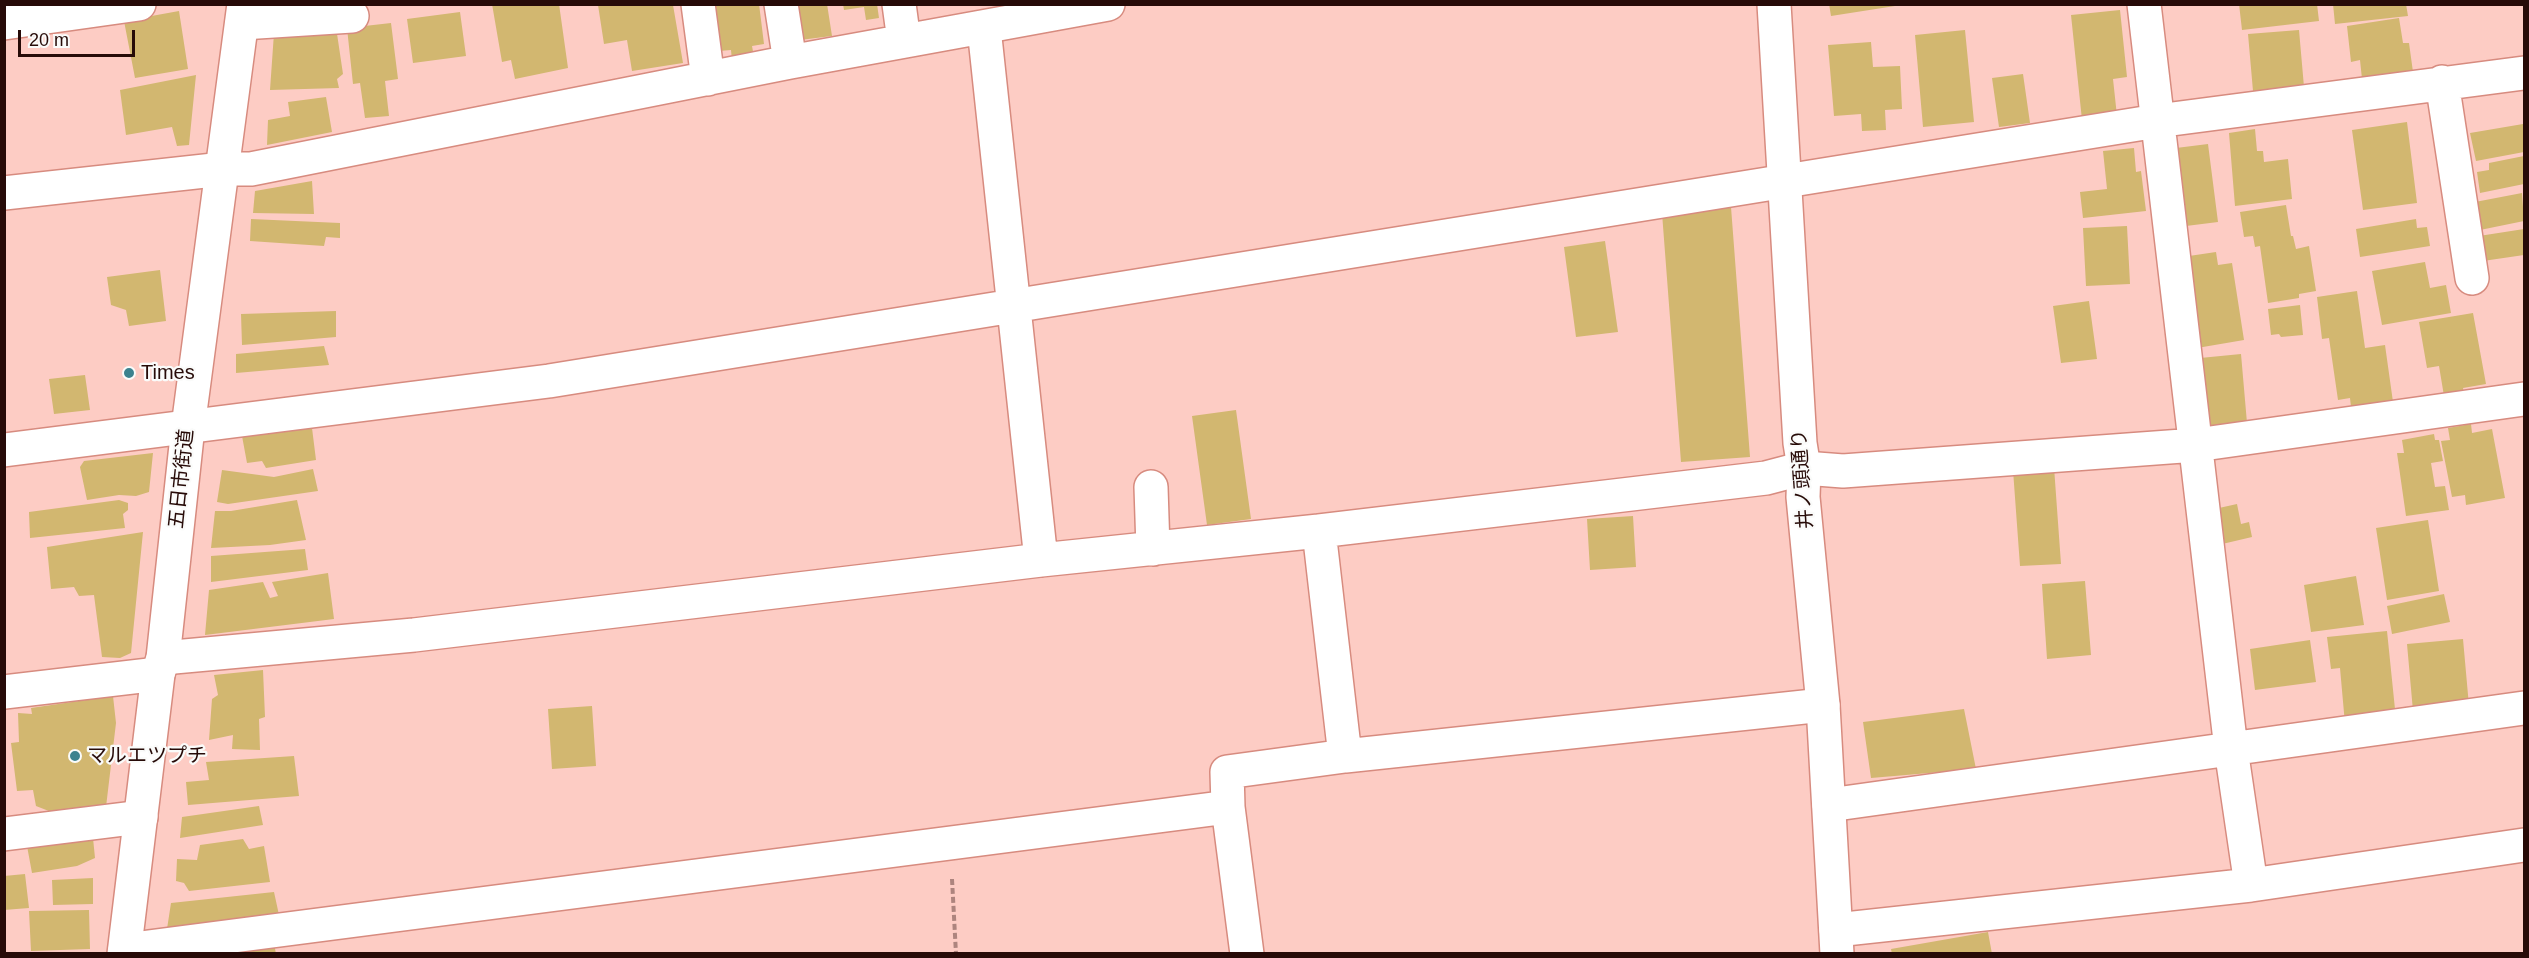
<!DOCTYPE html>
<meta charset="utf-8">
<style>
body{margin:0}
#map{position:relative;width:2529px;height:958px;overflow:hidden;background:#fdccc4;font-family:Helvetica,sans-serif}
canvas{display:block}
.frame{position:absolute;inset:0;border:6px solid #270b08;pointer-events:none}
.scale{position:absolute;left:18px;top:30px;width:117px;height:27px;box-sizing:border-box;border:3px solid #270b08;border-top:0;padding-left:8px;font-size:18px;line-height:21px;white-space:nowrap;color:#270b08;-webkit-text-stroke:4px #fafbfa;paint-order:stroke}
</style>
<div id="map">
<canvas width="2529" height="958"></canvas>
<div class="frame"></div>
<div class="scale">20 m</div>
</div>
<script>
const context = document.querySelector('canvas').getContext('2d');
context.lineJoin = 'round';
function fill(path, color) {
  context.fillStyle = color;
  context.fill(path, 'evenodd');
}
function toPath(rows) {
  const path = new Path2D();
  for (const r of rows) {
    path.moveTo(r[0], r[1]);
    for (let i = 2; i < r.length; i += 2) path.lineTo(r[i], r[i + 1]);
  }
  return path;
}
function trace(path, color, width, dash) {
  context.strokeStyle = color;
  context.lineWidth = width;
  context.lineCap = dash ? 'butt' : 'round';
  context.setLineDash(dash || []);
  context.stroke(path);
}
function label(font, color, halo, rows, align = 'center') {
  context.font = font + ' Helvetica,"Noto Sans JP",sans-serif';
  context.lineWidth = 4.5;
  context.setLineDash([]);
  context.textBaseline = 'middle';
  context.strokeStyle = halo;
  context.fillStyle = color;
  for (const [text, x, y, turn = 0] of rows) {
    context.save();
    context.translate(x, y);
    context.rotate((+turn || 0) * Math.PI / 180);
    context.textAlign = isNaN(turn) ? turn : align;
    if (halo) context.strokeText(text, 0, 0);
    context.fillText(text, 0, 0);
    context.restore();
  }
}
const building = toPath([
 [492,4,559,4,568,68,515,79,511,60,502,62],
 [713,4,759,4,764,44,752,46,754,57,732,61,731,50,719,51],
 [795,4,827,4,832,36,800,40],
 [843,4,877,4,879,18,866,20,864,7,844,10],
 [1829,4,1895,4,1895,6,1831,16],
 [2239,4,2317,4,2319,21,2242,30],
 [2333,4,2406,4,2408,16,2335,24],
 [598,5,673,5,683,63,632,71,627,40,604,44],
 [2120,10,2127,77,2113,79,2117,116,2082,120,2071,15],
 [179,11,188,69,135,78,124,21],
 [460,12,466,56,413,63,407,19],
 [2399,18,2403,43,2409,43,2413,72,2362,79,2360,60,2351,62,2347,26],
 [391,23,398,79,385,81,389,116,365,118,360,83,353,84,347,28],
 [336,27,343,74,337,79,339,88,270,90,274,33],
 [1965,30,1974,122,1923,127,1915,35],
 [2299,30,2304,87,2253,91,2248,34],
 [1871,42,1873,67,1900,66,1902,109,1885,110,1886,130,1862,131,1861,114,1834,116,1828,45],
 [2023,74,2030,123,1999,127,1992,78],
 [196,75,189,145,177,146,172,127,126,135,120,90],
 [326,97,332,132,267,145,268,120,290,116,288,102],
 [2407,122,2417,203,2363,210,2352,130],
 [2523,124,2524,152,2476,161,2470,133],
 [2255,129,2257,151,2263,151,2264,162,2288,159,2292,199,2235,206,2229,133],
 [2208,144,2218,222,2178,227,2168,149],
 [2134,148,2136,172,2141,171,2146,211,2083,218,2080,192,2107,189,2103,151],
 [2524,156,2524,184,2480,193,2477,172,2489,170,2489,163],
 [312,181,314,214,253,213,255,191],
 [2522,193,2524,221,2480,230,2475,202],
 [2286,205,2291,236,2293,236,2296,249,2309,246,2316,291,2299,294,2299,298,2268,303,2260,246,2255,247,2253,236,2244,237,2240,212],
 [1731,207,1750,457,1681,462,1662,213],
 [251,219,340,223,340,238,326,237,324,246,250,241],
 [2416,219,2417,228,2427,227,2430,246,2360,257,2356,229],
 [2127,226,2130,284,2086,286,2083,228],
 [2524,229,2524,255,2483,261,2479,236],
 [1605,241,1618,332,1576,337,1564,247],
 [2216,252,2218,265,2232,263,2244,340,2197,348,2186,280,2193,279,2189,256],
 [2425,262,2430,288,2446,285,2451,313,2382,325,2372,271],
 [160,270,166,321,129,326,126,310,111,305,107,277],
 [2357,291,2365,348,2385,345,2393,402,2351,407,2350,398,2338,400,2329,338,2322,339,2317,297],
 [2089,301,2097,359,2061,363,2053,306],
 [2300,305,2303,335,2281,337,2279,334,2271,335,2268,309],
 [336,311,336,337,242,345,241,314],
 [2473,313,2486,384,2463,388,2464,393,2444,396,2439,366,2427,368,2419,322],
 [324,346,329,365,236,373,236,354],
 [2241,354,2247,423,2197,427,2190,359],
 [85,375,90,410,54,414,49,379],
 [1236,410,1251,519,1207,525,1192,416],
 [2471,424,2472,433,2492,429,2505,498,2466,505,2465,495,2452,497,2441,441,2450,440,2448,428],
 [312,428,316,460,266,468,262,461,247,463,242,436],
 [2434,434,2435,440,2439,440,2443,461,2431,463,2435,487,2445,486,2449,510,2406,516,2397,453,2404,453,2402,440],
 [153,453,149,492,136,496,119,495,87,500,80,467,84,461],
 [2054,467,2061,564,2020,566,2013,470],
 [313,469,318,491,228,504,217,502,222,470,274,477],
 [119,500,128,503,128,510,123,514,125,528,30,538,29,512],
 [297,500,306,540,270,545,211,548,215,511,231,511],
 [2237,504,2241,524,2249,522,2252,537,2218,545,2210,510],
 [1633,516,1636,567,1590,570,1587,519],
 [2428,520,2439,591,2387,600,2376,528],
 [143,532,131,653,120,658,102,657,94,595,79,596,74,587,51,589,47,547],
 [305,549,308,570,211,582,211,556],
 [328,573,334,619,205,635,209,590,263,582,270,598,278,596,272,582],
 [2356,576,2364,625,2311,632,2304,585],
 [2085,581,2091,655,2047,659,2042,584],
 [2444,594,2450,622,2392,634,2387,606],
 [2387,631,2396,719,2345,724,2340,668,2331,669,2327,637],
 [2463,639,2469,706,2413,711,2407,644],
 [2310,640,2316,682,2255,690,2250,649],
 [263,670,265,717,259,719,260,750,232,749,233,735,209,740,212,699,218,695,214,675],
 [113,696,116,723,106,807,54,813,36,806,33,790,17,791,11,743,19,742,18,713,32,714,31,708],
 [592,706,596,766,552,769,548,709],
 [1964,709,1976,769,1871,778,1863,722],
 [294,756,299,796,188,805,186,782,209,780,206,762],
 [259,806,263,825,180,838,182,817],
 [93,838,95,858,77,866,32,873,27,846],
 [243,839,249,849,264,846,270,882,189,891,184,883,176,881,177,859,197,860,200,845],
 [25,874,29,908,4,910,4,876],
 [93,878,93,904,53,905,52,880],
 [274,892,279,915,167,929,171,903],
 [89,910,90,949,31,951,29,911],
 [1988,932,1992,954,1892,954,1891,949],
 [274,943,276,954,204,954]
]);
const path = toPath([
 [952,879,956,954]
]);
const minor = toPath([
 [698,4,708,79],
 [781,4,790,62],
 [899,4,904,41],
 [2144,4,2231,749,2251,885],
 [4,23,139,4],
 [242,23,352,16],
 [984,28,1041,560],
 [2442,82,2472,278],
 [4,193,223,169,251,169,790,62,1108,4],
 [4,450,549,381,2157,121,2524,73],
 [1151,487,1153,549],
 [1319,531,1345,756],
 [163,658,414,635,1041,560,1319,531,1766,478,1804,468,1843,471,2196,445,2524,399],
 [4,692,158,674],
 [1829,805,2524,708],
 [4,834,141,817],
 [1836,930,2251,885,2524,845],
 [125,950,1228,807],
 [1247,954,1228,807,1227,772,1345,756,1823,705]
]);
const major = toPath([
 [1774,4,1800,443,1804,468,1803,497,1823,705,1837,954],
 [124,954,158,674,163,658,188,427,244,4]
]);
const markers = [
 [129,373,6,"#3c828e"],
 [75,756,6,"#3c828e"]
];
const poiNames = [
 ["Times",141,373],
 ["マルエツプチ",87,756]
];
const streetNames = [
 ["五日市街道",182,479,-84],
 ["井ノ頭通り",1803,479,-94]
];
fill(building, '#d2b770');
trace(minor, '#d78b7f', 36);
trace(major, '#d78b7f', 36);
trace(path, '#ad847e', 4, [6, 3]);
trace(minor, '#fff', 33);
trace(major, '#fff', 33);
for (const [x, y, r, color] of markers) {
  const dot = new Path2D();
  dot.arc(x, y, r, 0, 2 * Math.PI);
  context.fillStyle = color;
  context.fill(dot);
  trace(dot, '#fafbfa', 2);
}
label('20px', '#270b08', '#fafbfa', poiNames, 'left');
label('20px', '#270b08', '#fafbfa', streetNames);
</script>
